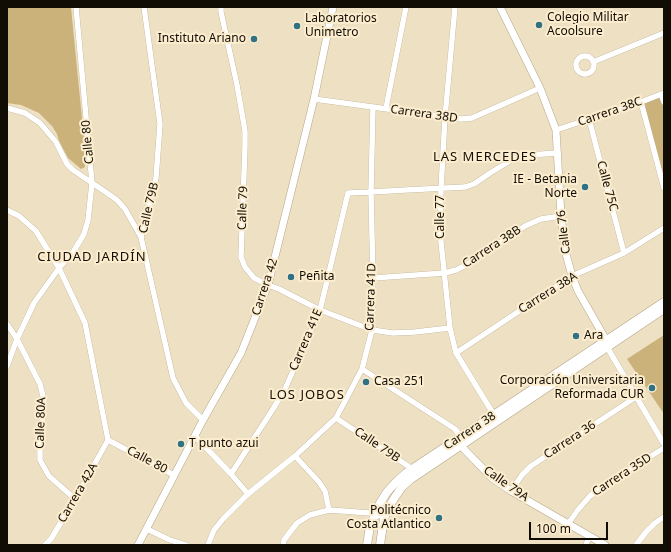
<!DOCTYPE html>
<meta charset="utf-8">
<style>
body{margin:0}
#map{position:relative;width:671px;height:552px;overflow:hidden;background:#eee0c2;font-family:"Noto Sans",sans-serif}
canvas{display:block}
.frame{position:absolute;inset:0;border:8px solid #120d04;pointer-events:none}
.scale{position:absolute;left:529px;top:522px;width:79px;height:18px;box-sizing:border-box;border:2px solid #120d04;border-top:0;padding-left:5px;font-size:12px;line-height:14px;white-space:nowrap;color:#120d04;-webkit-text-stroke:3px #fcedcf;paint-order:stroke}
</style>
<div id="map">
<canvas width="671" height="552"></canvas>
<div class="frame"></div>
<div class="scale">100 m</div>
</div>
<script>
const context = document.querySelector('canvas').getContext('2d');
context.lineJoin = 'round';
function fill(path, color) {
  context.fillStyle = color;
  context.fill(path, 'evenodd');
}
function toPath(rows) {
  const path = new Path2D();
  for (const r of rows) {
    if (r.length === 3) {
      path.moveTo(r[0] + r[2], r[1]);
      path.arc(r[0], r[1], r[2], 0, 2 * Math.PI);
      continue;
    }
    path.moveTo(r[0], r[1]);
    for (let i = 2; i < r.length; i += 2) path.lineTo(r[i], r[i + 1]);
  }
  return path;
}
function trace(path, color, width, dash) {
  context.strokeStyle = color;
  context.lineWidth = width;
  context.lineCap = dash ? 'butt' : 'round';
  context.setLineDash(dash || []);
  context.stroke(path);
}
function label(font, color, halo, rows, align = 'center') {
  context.font = font + ' "Noto Sans",sans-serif';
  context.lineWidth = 4;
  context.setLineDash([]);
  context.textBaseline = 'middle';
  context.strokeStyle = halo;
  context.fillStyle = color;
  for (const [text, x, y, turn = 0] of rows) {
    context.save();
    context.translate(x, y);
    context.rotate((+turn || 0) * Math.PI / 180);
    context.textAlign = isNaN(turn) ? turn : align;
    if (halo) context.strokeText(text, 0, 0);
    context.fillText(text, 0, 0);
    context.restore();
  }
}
const green = toPath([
 [7,7,71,7,84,139,85,167,81,169,68,158,59,141,57,134,52,126,39,113,21,105,7,103],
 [661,94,664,103,664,188,641,102],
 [664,335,664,414,627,359]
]);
const minor = toPath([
 [144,7,160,124,156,178,141,237,173,378,186,403,203,420],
 [221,7,221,12,237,85,245,131,245,146,241,257,245,267,254,278,268,285,279,289,320,310,372,330,393,333,415,332,450,328],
 [455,7,445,117,441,189,440,232,450,328,456,353,494,415],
 [585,65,9],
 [593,62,664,33],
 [661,94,664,102],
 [314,99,461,119,472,118,540,88],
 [641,102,664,188],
 [7,108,25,113,40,123,56,142,67,164,73,170,107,193,117,200,125,209,141,237],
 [386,108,406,7],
 [589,119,624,253],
 [556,130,641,102,664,93],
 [7,210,19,216,36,231,59,268,85,323,108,440],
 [373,278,445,273,456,270,468,264,525,226,541,219,561,216],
 [7,324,17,339,40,384,44,400,40,444,40,460,49,476,75,499],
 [607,344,607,347,664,444],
 [456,353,572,276,624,253,664,228],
 [7,366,17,339,34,303,59,268,72,254,84,234,88,220,92,183,76,7],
 [362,369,455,429,461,437],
 [336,418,414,470],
 [195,436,231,474,248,494],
 [108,440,174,475],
 [295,456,319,482,325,491,329,510],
 [231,474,273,409,285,389,320,310,348,193,371,192,406,190,465,187,474,184,490,173,513,159,528,155,558,153],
 [511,491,522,475,531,466,636,397],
 [568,524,577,511,590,496,600,488,664,448],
 [147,529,170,540,186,545],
 [45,545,51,539,75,499,108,440],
 [208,545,214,530,223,519,248,494,295,456,336,418,362,369,372,330,373,278,371,192,373,107],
 [283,545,284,540,297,523,310,515,329,510,370,513,378,516],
 [586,545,589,536],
 [636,545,646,532,655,523,664,517]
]);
const tertiary = toPath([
 [500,7,540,88,556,130,561,216,566,254,572,276,578,291,606,340],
 [461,440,461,444,464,449,492,478,511,491,605,545],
 [138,545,203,420,241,353,268,285,314,99,333,7]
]);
const secondary = toPath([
 [367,545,370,526,380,503,387,492,396,482,406,473,664,302],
 [380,545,384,518,389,507,395,497,402,487,411,479,664,309]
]);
const markers = [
 [539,25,4,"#307184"],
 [297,26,4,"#307184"],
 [254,39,4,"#307184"],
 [585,187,4,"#307184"],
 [291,277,4,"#307184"],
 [576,336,4,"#307184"],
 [366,382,4,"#307184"],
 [652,388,4,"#307184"],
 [181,444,4,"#307184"],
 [439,518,4,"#307184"]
];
const poiNames = [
 ["Colegio Militar",547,18],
 ["Acoolsure",547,32],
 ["Laboratorios",305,19],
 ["Unimetro",305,33],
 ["Instituto Ariano",246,39,"right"],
 ["IE - Betania",577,180,"right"],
 ["Norte",577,194,"right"],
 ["Peñita",299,277],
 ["Ara",584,336],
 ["Corporación Universitaria",644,381,"right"],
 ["Reformada CUR",644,395,"right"],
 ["Casa 251",374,382],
 ["T punto azui",189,444],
 ["Politécnico",431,511,"right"],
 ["Costa Atlantico",431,525,"right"]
];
const streetNames = [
 ["Carrera 38C",610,112,-19],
 ["Carrera 38D",424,114,8],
 ["Calle 80",88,142,-95],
 ["Calle 75C",607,186,75],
 ["Calle 79B",149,208,-77],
 ["Calle 79",243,208,-88],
 ["Calle 77",441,217,-90],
 ["Calle 76",564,232,-97],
 ["Carrera 38B",492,247,-33],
 ["Carrera 42",265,287,-72],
 ["Carrera 38A",548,293,-32],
 ["Carrera 41D",371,297,-88],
 ["Carrera 41E",306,340,-67],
 ["Calle 80A",41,423,-88],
 ["Carrera 38",470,431,-33],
 ["Carrera 36",570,440,-33],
 ["Calle 79B",377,445,34],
 ["Calle 80",147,460,28],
 ["Carrera 35D",622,475,-33],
 ["Calle 79A",506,484,35],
 ["Carrera 42A",78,493,-60]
];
const neighbourhoodNames = [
 ["LAS MERCEDES",485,157],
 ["CIUDAD JARDÍN",92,257],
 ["LOS JOBOS",307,395]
];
fill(green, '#cbb27b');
trace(minor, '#b4a689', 6);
trace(tertiary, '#b4a689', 8);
trace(secondary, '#b4a689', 9);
trace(minor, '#fff', 5.5);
trace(tertiary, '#fff', 7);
trace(secondary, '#fff', 8);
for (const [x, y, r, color] of markers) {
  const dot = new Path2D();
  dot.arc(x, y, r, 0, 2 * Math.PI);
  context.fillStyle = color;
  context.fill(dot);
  trace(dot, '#fcedcf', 1.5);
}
label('12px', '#120d04', '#fcedcf', poiNames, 'left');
label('12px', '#120d04', '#fcedcf', streetNames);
context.letterSpacing = '1px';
label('13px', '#120d04', '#fcedcf', neighbourhoodNames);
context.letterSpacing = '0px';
</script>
